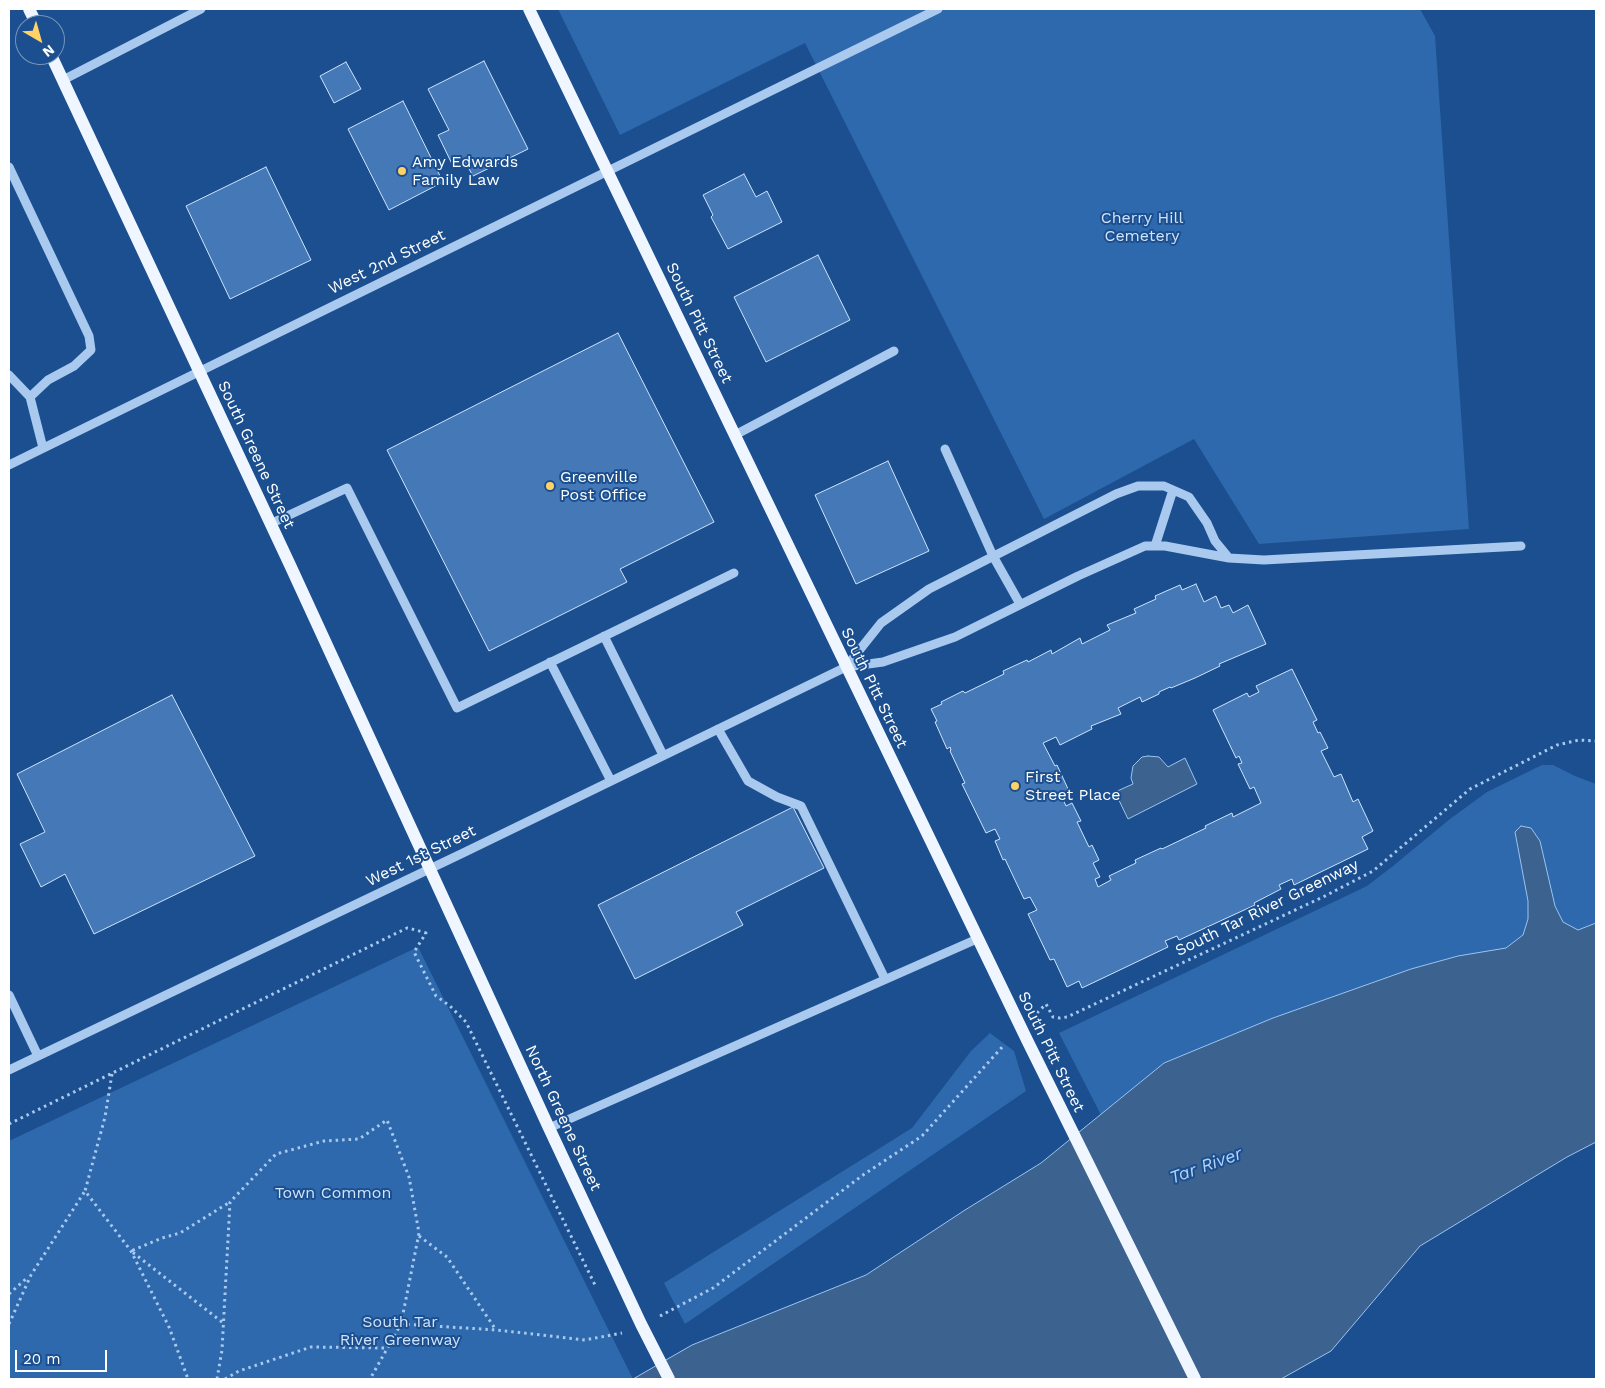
<!DOCTYPE html>
<style>
body{margin:0}
#map{position:relative;width:1605px;height:1388px;overflow:hidden;background:#1b4f8f;font-family:"Work Sans",sans-serif}
canvas{display:block}
.frame{position:absolute;inset:0;border:10px solid #fff;pointer-events:none}
.north{position:absolute;left:15px;top:15px;width:50px;height:50px;box-sizing:border-box;background:#1b4f8f;border:1px solid #7695bc;border-radius:50%;rotate:142deg;font-size:14px;font-weight:700;line-height:20px;text-align:center;color:#fff}
.north::after{content:'';display:block;margin:auto;width:18px;height:22px;background:#ffd166;clip-path:polygon(50% 0,100% 100%,50% 72%,0 100%)}
.scale{position:absolute;left:15px;top:1350px;width:92px;height:22px;box-sizing:border-box;border:2px solid #fff;border-top:0;padding-left:6px;font-size:15px;line-height:18px;white-space:nowrap;color:#fff;-webkit-text-stroke:4px #1b4f8f;paint-order:stroke}
</style>
<div id="map">
<canvas width="1605" height="1388"></canvas>
<div class="frame"></div>
<div class="north">N</div>
<div class="scale">20 m</div>
</div>
<script>
const context = document.querySelector('canvas').getContext('2d');
context.lineJoin = 'round';
function fill(path, color) {
  context.fillStyle = color;
  context.fill(path, 'evenodd');
}
function toPath(rows) {
  const path = new Path2D();
  for (const r of rows) {
    path.moveTo(r[0], r[1]);
    for (let i = 2; i < r.length; i += 2) path.lineTo(r[i], r[i + 1]);
  }
  return path;
}
function trace(path, color, width, dash) {
  context.strokeStyle = color;
  context.lineWidth = width;
  context.lineCap = dash ? 'butt' : 'round';
  context.setLineDash(dash || []);
  context.stroke(path);
}
function label(font, color, halo, rows, align = 'center') {
  context.font = font + ' "Work Sans",sans-serif';
  context.lineWidth = 4;
  context.setLineDash([]);
  context.textBaseline = 'middle';
  context.strokeStyle = halo;
  context.fillStyle = color;
  for (const [text, x, y, turn = 0] of rows) {
    context.save();
    context.translate(x, y);
    context.rotate((+turn || 0) * Math.PI / 180);
    context.textAlign = isNaN(turn) ? turn : align;
    if (halo) context.strokeText(text, 0, 0);
    context.fillText(text, 0, 0);
    context.restore();
  }
}
const green = toPath([
 [558,9,1420,9,1435,36,1469,529,1259,544,1194,439,1044,519,805,43,620,135],
 [1542,765,1553,765,1575,776,1596,784,1596,923,1578,930,1563,922,1555,906,1540,841,1515,832,1528,901,1528,919,1523,935,1506,948,1458,956,1411,969,1273,1018,1164,1063,1101,1115,1059,1033,1367,886,1393,866,1450,819,1487,792],
 [418,947,633,1379,9,1379,9,1141],
 [990,1033,1014,1051,1026,1091,685,1324,664,1283,912,1128,971,1051]
]);
const water = toPath([
 [1148,756,1159,757,1168,767,1185,758,1197,784,1128,819,1115,792,1133,784,1131,778,1133,766,1142,757,1148,756],
 [1521,826,1531,828,1540,841,1555,906,1563,922,1578,930,1596,923,1596,1142,1567,1157,1420,1246,1331,1351,1281,1379,633,1379,692,1345,866,1275,965,1210,1041,1163,1164,1063,1273,1018,1411,969,1458,956,1506,948,1523,935,1528,919,1528,901,1515,832,1521,826]
]);
const building = toPath([
 [484,61,528,149,473,176,464,160,453,166,438,135,449,130,428,89,484,61],
 [346,62,361,89,334,103,320,76,346,62],
 [403,101,443,182,389,210,348,129,403,101],
 [266,167,311,260,230,299,186,206,266,167],
 [744,174,756,197,767,191,782,222,728,249,711,217,713,215,703,195,744,174],
 [818,255,850,320,766,362,734,297,818,255],
 [618,333,714,522,620,569,627,582,489,651,387,450,618,333],
 [888,461,929,551,856,584,815,495,888,461],
 [1196,584,1204,602,1216,596,1221,608,1229,605,1233,613,1248,605,1266,644,1219,664,1220,666,1195,678,1171,688,1170,687,1159,692,1159,694,1142,702,1140,697,1118,708,1121,714,1091,726,1092,729,1060,745,1056,737,1043,743,1055,766,1057,765,1069,791,1061,795,1066,806,1072,803,1081,821,1077,822,1089,847,1092,845,1099,860,1093,863,1100,877,1095,879,1098,887,1111,880,1109,876,1136,863,1135,860,1161,848,1162,849,1206,828,1205,826,1232,813,1233,817,1261,803,1254,787,1250,789,1238,764,1242,763,1239,756,1236,758,1213,710,1247,693,1249,697,1259,692,1256,686,1292,669,1317,720,1313,722,1318,733,1320,732,1328,748,1321,751,1334,777,1341,774,1353,802,1358,799,1373,831,1362,837,1368,849,1294,885,1292,879,1279,885,1281,889,1254,903,1255,905,1179,940,1177,936,1165,941,1168,947,1082,988,1079,981,1067,987,1054,959,1050,960,1028,914,1037,910,1030,897,1024,899,1005,859,1003,860,995,841,1000,839,995,829,986,833,962,784,965,783,950,751,951,750,950,747,947,749,935,722,937,721,931,709,942,704,941,702,963,691,965,693,1004,674,1003,671,1027,660,1028,662,1051,650,1052,654,1080,638,1082,644,1110,630,1107,625,1136,613,1134,609,1156,599,1155,596,1180,585,1182,590,1196,584],
 [172,695,255,856,94,934,65,874,41,887,20,844,45,832,17,774,172,695],
 [793,807,824,868,736,912,743,925,635,979,598,905,793,807]
]);
const path = toPath([
 [1037,1013,1046,1004,1053,1017,1060,1018,1067,1017,1323,897,1373,871,1470,789,1557,745,1579,740,1596,741],
 [112,1074,105,1117,85,1191,131,1251,169,1327,188,1379],
 [9,1124,407,928,416,930,426,933,414,952,436,996,450,1006,466,1022,596,1287],
 [419,1236,447,1257,496,1330],
 [9,1294,28,1277],
 [660,1316,713,1288,863,1175,922,1136,1004,1045],
 [222,1322,131,1251,162,1238,180,1233,230,1202],
 [9,1324,31,1275,85,1191],
 [401,1324,497,1330,585,1340,622,1333],
 [217,1379,222,1350,230,1202,276,1154,324,1141,359,1139,387,1120,409,1177,419,1233,401,1324,370,1379],
 [225,1379,239,1371,311,1347,386,1348]
]);
const minor = toPath([
 [63,80,201,9],
 [9,167,89,336,91,350,74,366,48,380,30,397,43,448],
 [9,375,30,397],
 [735,435,894,351],
 [945,449,993,556,1020,604],
 [9,465,938,9],
 [270,524,347,488,457,708,734,573],
 [1155,546,1173,490],
 [604,636,663,755],
 [550,662,611,781],
 [846,667,881,623,929,589,1116,494,1138,486,1164,486,1189,497,1207,523,1215,541,1229,558],
 [718,729,748,781,777,797,801,806,885,979],
 [9,995,38,1056],
 [9,1070,463,853,846,667,883,662,955,637,1078,576,1145,546,1165,546,1229,558,1264,560,1521,546],
 [549,1128,977,939]
]);
const major = toPath([
 [29,9,37,25],
 [529,9,1027,1040,1195,1379],
 [51,55,290,565,549,1128,641,1324,669,1379]
]);
const markers = [
 [402,171,5,"#ffd166"],
 [550,486,5,"#ffd166"],
 [1015,786,5,"#ffd166"]
];
const poiNames = [
 ["Amy Edwards",412,162],
 ["Family Law",412,180],
 ["Greenville",560,477],
 ["Post Office",560,495],
 ["First",1025,777],
 ["Street Place",1025,795]
];
const parkNames = [
 ["Cherry Hill",1142,218],
 ["Cemetery",1142,236],
 ["Town Common",333,1193],
 ["South Tar",400,1322],
 ["River Greenway",400,1340]
];
const streetNames = [
 ["West 2nd Street",387,262,-26],
 ["South Pitt Street",699,323,64],
 ["South Greene Street",256,455,65],
 ["South Pitt Street",874,688,64],
 ["West 1st Street",421,856,-26],
 ["South Tar River Greenway",1267,908,-26],
 ["South Pitt Street",1051,1052,64],
 ["North Greene Street",563,1118,65]
];
const waterNames = [
 ["Tar River",1206,1166,-20]
];
fill(green, '#2e69ad');
fill(water, '#3c6290');
trace(water, '#9cc4f0', 1);
fill(building, '#4478b7');
trace(building, '#cfe3fa', 1);
trace(path, '#a9c9ee', 3, [2.5, 4]);
trace(minor, '#a9c9ee', 9);
trace(major, '#f0f6ff', 12);
for (const [x, y, r, color] of markers) {
  const dot = new Path2D();
  dot.arc(x, y, r, 0, 2 * Math.PI);
  context.fillStyle = color;
  context.fill(dot);
  trace(dot, '#1b4f8f', 2);
}
label('16px', '#fff', '#1b4f8f', poiNames, 'left');
label('16px', '#cfe3fa', '#1b4f8f', parkNames);
label('16px', '#fff', '#1b4f8f', streetNames);
label('italic 18px', '#b5d3f5', '#1b4f8f', waterNames);
</script>
